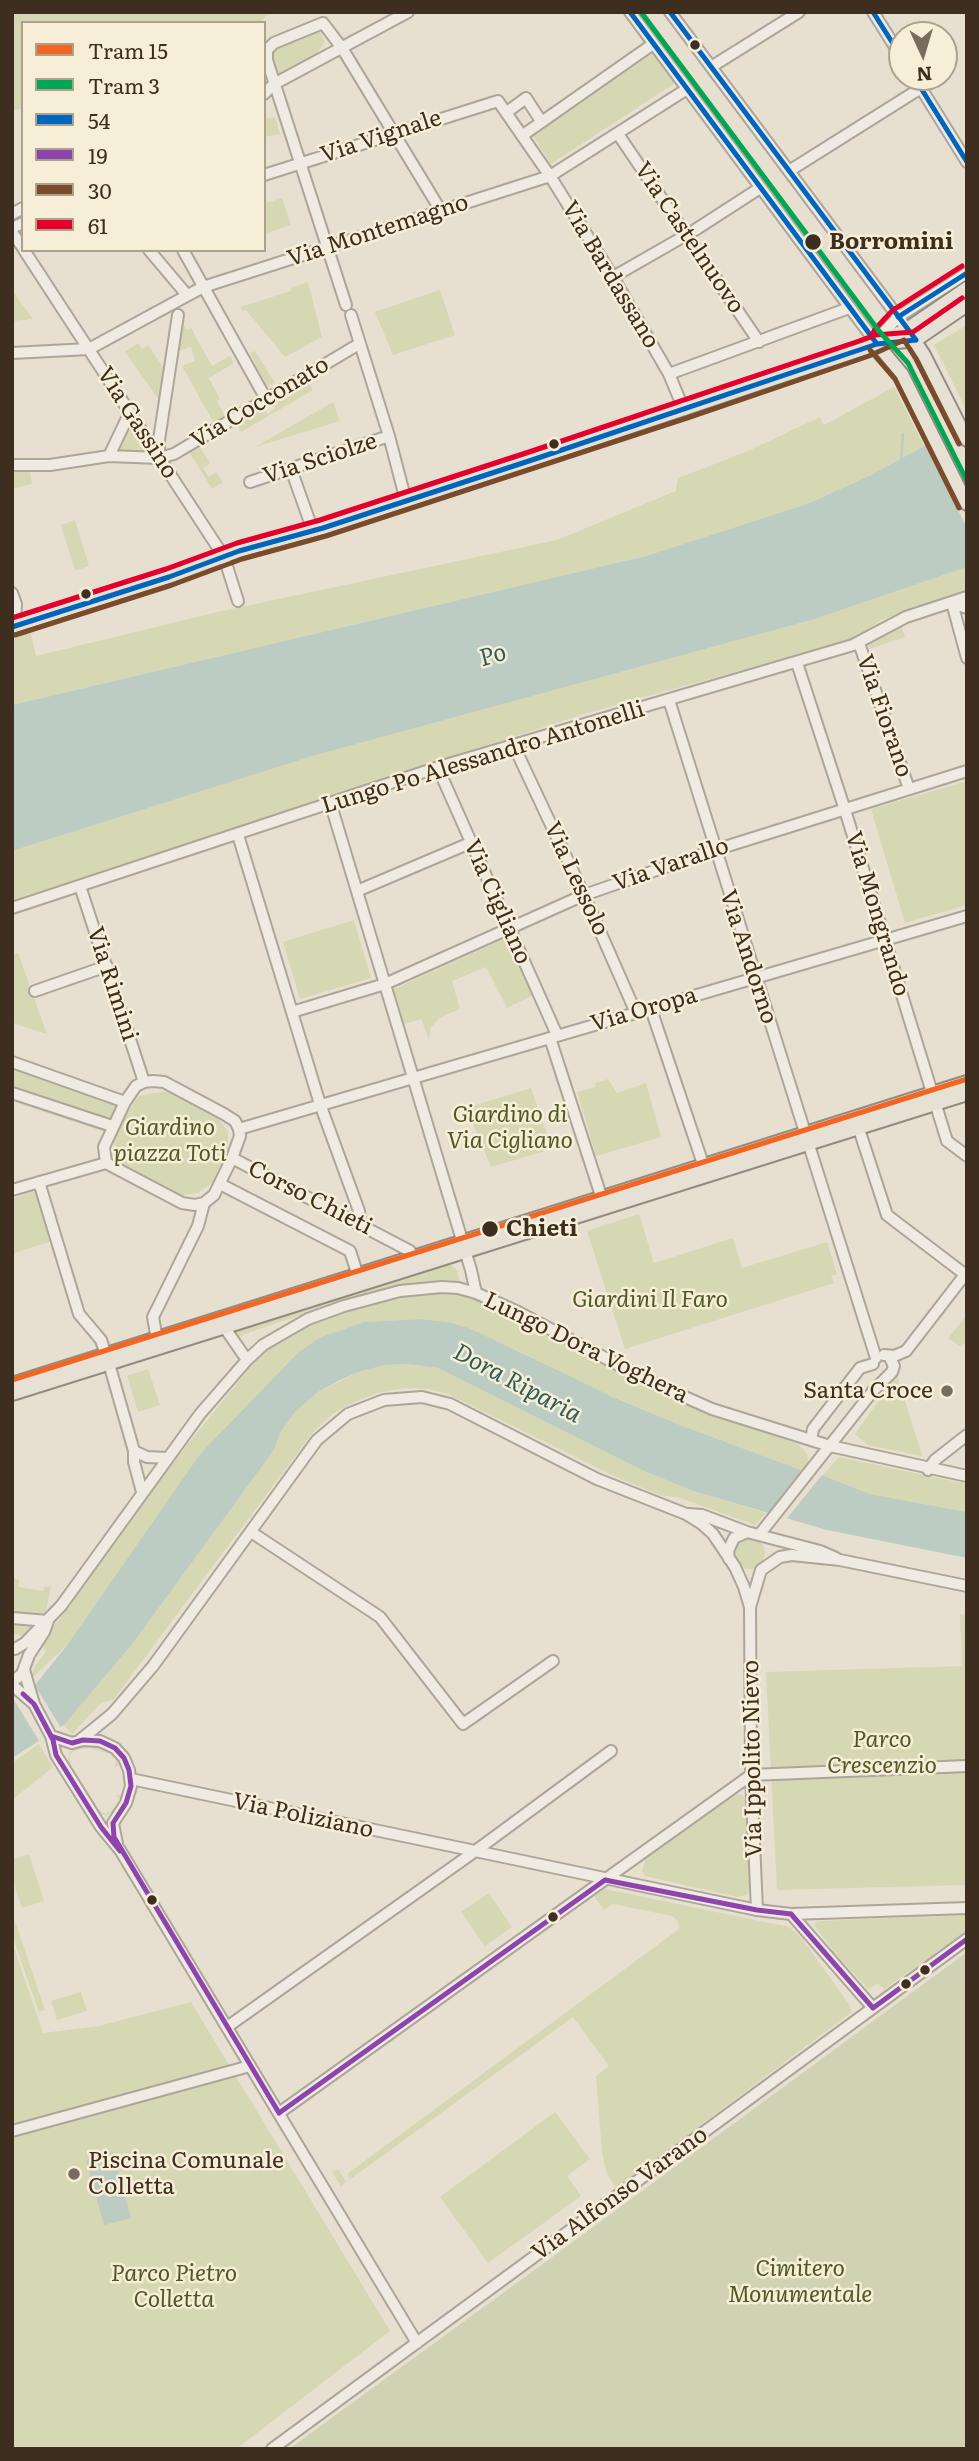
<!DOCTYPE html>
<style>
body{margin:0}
#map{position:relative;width:979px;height:2461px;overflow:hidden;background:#e7e0d1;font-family:Literata,serif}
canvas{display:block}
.frame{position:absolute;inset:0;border:14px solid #3d2e20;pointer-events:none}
.legend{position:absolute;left:21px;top:21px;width:245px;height:231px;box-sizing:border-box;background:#f7eed8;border:2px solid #ada18e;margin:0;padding:9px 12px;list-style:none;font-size:21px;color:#3d2e20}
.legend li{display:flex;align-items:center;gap:14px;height:35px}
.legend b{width:35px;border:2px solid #ada18e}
.north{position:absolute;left:888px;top:21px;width:70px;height:70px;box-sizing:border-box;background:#f7eed8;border:2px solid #ada18e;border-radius:50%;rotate:176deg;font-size:19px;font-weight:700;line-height:28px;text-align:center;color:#3d2e20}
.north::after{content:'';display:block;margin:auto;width:24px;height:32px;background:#786c5e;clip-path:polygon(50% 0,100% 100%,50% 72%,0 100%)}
</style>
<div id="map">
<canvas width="979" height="2461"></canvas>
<div class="frame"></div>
<ul class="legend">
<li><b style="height:9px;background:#f26522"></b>Tram 15</li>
<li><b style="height:9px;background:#00a651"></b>Tram 3</li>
<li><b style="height:9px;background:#0065bd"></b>54</li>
<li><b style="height:9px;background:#8e44ad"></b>19</li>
<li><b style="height:9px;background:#7a4b2a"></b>30</li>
<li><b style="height:9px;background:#e4002b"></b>61</li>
</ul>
<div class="north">N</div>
</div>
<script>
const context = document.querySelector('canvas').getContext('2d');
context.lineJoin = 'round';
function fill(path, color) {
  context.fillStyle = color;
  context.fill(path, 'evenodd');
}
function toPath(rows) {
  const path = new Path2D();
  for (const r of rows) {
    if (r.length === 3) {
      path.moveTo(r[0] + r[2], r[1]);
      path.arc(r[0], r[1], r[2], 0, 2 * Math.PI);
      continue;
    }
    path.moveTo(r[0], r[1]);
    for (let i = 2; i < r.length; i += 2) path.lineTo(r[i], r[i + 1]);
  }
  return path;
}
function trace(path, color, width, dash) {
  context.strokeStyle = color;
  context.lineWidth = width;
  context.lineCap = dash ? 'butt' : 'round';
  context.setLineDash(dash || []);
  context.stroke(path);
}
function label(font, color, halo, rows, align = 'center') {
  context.font = font + ' Literata,serif';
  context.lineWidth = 5;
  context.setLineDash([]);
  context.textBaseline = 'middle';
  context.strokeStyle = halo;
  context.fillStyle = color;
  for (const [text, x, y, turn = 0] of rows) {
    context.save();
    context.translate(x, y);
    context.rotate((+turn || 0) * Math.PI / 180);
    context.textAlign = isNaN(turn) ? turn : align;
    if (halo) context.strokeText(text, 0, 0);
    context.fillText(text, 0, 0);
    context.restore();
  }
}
const green = toPath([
 [12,12,271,12,259,23,23,23,23,109,12,110],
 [315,21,324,40,324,44,309,62,281,77,271,59,268,42],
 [653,53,675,83,551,164,533,136],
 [275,117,280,134,264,137,264,119],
 [282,198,291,225,264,234,264,204],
 [308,282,322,337,285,357,246,310,242,311,240,307,291,291,291,288],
 [12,289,19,300,33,319,12,321],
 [440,290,455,335,393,355,375,312],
 [181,321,187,330,191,328,212,366,230,356,234,363,209,378,220,399,217,401,227,420,216,427,182,366,195,361,191,347,175,352],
 [967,325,967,411,934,345],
 [138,343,142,349,148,345,165,370,162,404,125,352],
 [255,351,275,383,267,387,250,353],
 [307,380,313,390,241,432,235,422,262,406,268,414,275,409,270,402],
 [894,387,924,446,871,475,807,504,646,556,12,705,12,636,30,630,36,656,222,611,557,540,676,491,678,478,746,452,820,417,824,425],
 [333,402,340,421,255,447],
 [131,421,152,453,116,453],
 [198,444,210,463,203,468,209,477,216,472,223,482,212,489,188,450],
 [30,471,32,484,12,489,12,472],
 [75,520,89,566,75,571,61,525],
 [967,567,967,591,881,620,861,637,587,713,12,900,12,851,316,755,815,619],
 [901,624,905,637,870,649,867,642],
 [967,781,967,905,905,923,871,809],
 [354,920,371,978,300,999,283,942],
 [509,937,535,994,507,1008,486,967,452,981,460,1009,441,1017,431,1027,429,1039,421,1019,404,1024,394,989],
 [18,953,47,1034,12,1023,12,954],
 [12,1061,125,1102,108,1133,12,1101],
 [608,1079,617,1093,646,1083,661,1137,596,1156,577,1092,596,1087,595,1083],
 [531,1088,552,1149,491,1167,466,1108],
 [166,1091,217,1117,228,1131,228,1149,212,1183,198,1193,183,1195,175,1193,127,1167,118,1160,114,1150,115,1137,135,1100,139,1096],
 [37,1190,52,1241,12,1254,12,1199],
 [639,1214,654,1263,733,1238,742,1268,827,1242,837,1274,831,1276,834,1283,625,1349,587,1231],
 [445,1261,457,1270,462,1291,471,1292,719,1416,798,1444,807,1454,809,1469,806,1472,675,1423,581,1383,469,1328,448,1322,421,1319,364,1322,321,1337,68,1644,30,1680,34,1668,46,1651,38,1641,60,1619,154,1486,256,1360,285,1331,378,1296,372,1292,256,1330,236,1338,231,1329],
 [967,1315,967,1340,961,1347,948,1338],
 [407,1364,438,1368,642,1470,693,1491,766,1513,755,1525,680,1498,660,1495,616,1477,448,1394,428,1389,406,1388,381,1392,352,1403,334,1413,314,1431,113,1700,101,1703,72,1734,64,1725,133,1643,274,1450,280,1433,295,1412,318,1392,361,1371,386,1365],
 [148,1369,160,1405,138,1412,127,1376],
 [897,1375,921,1452,922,1456,868,1445,855,1434],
 [839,1457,967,1484,967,1512,870,1494,823,1475],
 [749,1553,16],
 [12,1578,19,1580,19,1587,43,1591,44,1587,51,1586,46,1611,21,1637,18,1634,12,1636],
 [960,1614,967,1615,967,1885,777,1890,766,1672,962,1666],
 [39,1744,53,1767,12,1800,12,1763],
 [84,1745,104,1748,118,1759,118,1765,115,1768,116,1760,110,1754,90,1748,75,1750,69,1756,71,1765,100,1811,106,1814,112,1810,121,1799,117,1797,117,1794,121,1795,123,1799,116,1809,106,1816,97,1812,67,1762,70,1751],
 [740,1794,748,1800,751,1886,747,1895,737,1897,645,1876,642,1870,646,1859,734,1795],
 [29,1854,44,1901,22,1908,12,1879,12,1860],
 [605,1889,789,1927,801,1937,849,2004,852,2012,616,2188,607,2174,602,2153,596,2076,609,2066,573,2017,341,2186,332,2172,338,2169,346,2181,350,2179,347,2174,679,1929,678,1921,672,1916,613,1904,604,1910,594,1896],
 [489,1893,512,1927,485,1946,461,1912],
 [12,1912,45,2010,39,2012,12,1935],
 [967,1915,967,1931,884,1989,878,1984,868,1989,835,1953,814,1925,818,1921],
 [12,1942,43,2033,99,2026,191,2002,390,2331,236,2449,12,2449],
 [81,1992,87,2011,57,2020,51,2001],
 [555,2112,590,2159,567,2176,581,2196,488,2263,440,2197]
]);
const cemetery = toPath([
 [967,1952,967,2449,289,2449,551,2258]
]);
const water = toPath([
 [967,428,967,567,815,619,316,755,12,851,12,705,646,556,807,504,871,475,924,446],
 [421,1319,448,1322,469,1328,613,1397,675,1423,806,1472,822,1475,870,1494,967,1512,967,1558,827,1530,693,1491,642,1470,438,1368,407,1364,386,1365,361,1371,340,1380,318,1392,295,1412,280,1433,274,1450,133,1643,64,1725,12,1758,12,1703,35,1685,68,1644,201,1453,299,1352,321,1337,364,1322],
 [113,2152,131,2218,104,2225,86,2160]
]);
const pier = toPath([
 [967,425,967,528,924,442],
 [809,1469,822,1475,784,1522,767,1517],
 [35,1686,61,1728,41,1744,14,1700]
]);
const stream = toPath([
 [901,462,903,434]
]);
const minor = toPath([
 [630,12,877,344,882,334,898,317,967,273],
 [670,12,907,329],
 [873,12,902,58],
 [323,23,274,43,267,50,267,60,346,305],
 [323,23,342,48,441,211],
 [711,67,799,12],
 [914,77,967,162],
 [264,94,274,84,408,12],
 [507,112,526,98,541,121],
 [618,134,759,342],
 [523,135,653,44],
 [789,171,921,88],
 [264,175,498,101,550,176,613,277,669,374,684,410],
 [12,214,23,208],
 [12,228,23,223],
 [12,232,23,248],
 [24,250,224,557,238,601],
 [149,250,187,295],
 [183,250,266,399],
 [613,277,695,230,760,188],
 [351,315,389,436,406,501],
 [12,353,89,349,203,287,550,176,687,89],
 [669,374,849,308],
 [159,455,159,440,178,315],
 [109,456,130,412],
 [12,465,50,465,109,456,159,458,174,454,359,344],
 [291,469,313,531],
 [250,482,389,436],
 [12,593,16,604,15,626],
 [952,603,967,658],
 [952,603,967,608],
 [859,643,909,789],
 [797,663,845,810,947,1141,967,1156],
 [669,700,876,1358],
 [514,746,584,895,636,1013],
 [438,768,557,1035],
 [331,805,471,1270,476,1293],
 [238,835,320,1104,359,1211,360,1223],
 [80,886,144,1082],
 [357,891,470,843],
 [12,908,442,766,853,645,906,617,967,597],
 [35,991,107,966],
 [651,1009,706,1173],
 [292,1012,385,984,584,895,715,850,967,771],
 [550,1038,604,1205],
 [12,1062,125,1102],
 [153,1081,164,1082,224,1114,235,1121,239,1129,240,1136,232,1158,214,1195,204,1203,195,1205,182,1203,106,1163,104,1147,125,1102,136,1086,144,1082,153,1081],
 [12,1093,112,1126],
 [857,1123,887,1215,967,1276],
 [239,1129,967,916],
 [232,1158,410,1251,414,1264],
 [39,1182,79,1314,101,1340,110,1367,134,1451,134,1462,142,1492],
 [220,1184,350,1251,360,1282],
 [12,1190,106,1163],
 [220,1321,247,1360],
 [158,1345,153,1317,198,1226,204,1203],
 [884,1355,894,1356,906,1351,967,1272],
 [811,1440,813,1429,860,1368,873,1364],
 [134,1451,147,1457,168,1458],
 [928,1470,935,1460,967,1435],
 [688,1514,702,1515,747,1532,820,1551,836,1558],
 [251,1532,380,1617,463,1724,553,1661],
 [759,1535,873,1391,892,1372,894,1366,889,1356],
 [729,1559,728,1551,734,1538,747,1532],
 [12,1618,48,1621],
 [15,1649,25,1643,61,1606,200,1414,247,1360,263,1345,308,1319,344,1306,400,1291,442,1287,458,1288,476,1293,518,1312,649,1381,712,1409,830,1446,967,1476],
 [24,1670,34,1704,51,1736,56,1755,101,1827,120,1850,417,2343],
 [12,1682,22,1674,29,1655,44,1632,48,1621],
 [12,1685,34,1704],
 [51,1736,72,1743,83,1740,100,1741,115,1748,124,1758,129,1770,131,1786,126,1803,113,1823,117,1844],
 [80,1740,112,1714,153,1666,317,1440,348,1414,384,1400,422,1397,450,1404,597,1479,686,1514,702,1524,713,1534,735,1567,744,1587,750,1607],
 [751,1775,967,1766],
 [131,1779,757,1910,791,1914,967,1908],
 [757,1910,751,1775,750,1607,761,1570,780,1557,792,1555,840,1560,967,1586],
 [791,1914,873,2008],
 [227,2027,474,1852,611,1751],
 [279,2113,751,1775],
 [12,2131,250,2066],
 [272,2449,967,1939]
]);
const major = toPath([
 [907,329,924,355,967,440],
 [887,343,916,340,967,305],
 [877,344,902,374,967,504],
 [12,627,169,577,239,551,323,528,532,460,866,348,907,329,967,288],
 [12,1384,967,1082],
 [12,1394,967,1094]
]);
const bus1 = toPath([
 [630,12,877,344],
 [670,12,916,340],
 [873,12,902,58],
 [914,77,967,162],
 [898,317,967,273],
 [12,627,169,577,239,551,323,528,532,460,877,344,916,340]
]);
const bus2 = toPath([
 [23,1694,34,1704,51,1736,72,1743,83,1740,100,1741,115,1748,124,1758,129,1770,131,1786,126,1803,113,1823,114,1837,279,2113],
 [44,1723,53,1740,56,1755,101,1827,120,1851],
 [605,1880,757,1910,791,1914],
 [791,1914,873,2008],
 [873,2008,967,1939],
 [279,2113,605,1880]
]);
const bus3 = toPath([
 [870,350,895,379,959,508],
 [15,635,172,585,242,559,326,536,687,418,869,356,904,340,916,359,959,444]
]);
const bus4 = toPath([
 [859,341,875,335,913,332,962,298],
 [12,618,166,569,237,543,320,520,529,452,871,337,875,329,893,310,962,266]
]);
const tram1 = toPath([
 [12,1380,967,1079]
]);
const tram2 = toPath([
 [641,12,879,331,908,363,967,481]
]);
const markers = [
 [695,45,6,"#3d2e20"],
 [813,242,9,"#3d2e20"],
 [554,444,6,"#3d2e20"],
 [86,594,6,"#3d2e20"],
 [490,1229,9,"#3d2e20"],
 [947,1391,7,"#786c5e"],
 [152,1900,6,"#3d2e20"],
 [553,1917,6,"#3d2e20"],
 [925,1970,6,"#3d2e20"],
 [906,1984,6,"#3d2e20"],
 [74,2174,7,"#786c5e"]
];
const streetNames = [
 ["Via Vignale",381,137,-18],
 ["Via Montemagno",378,231,-18],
 ["Via Castelnuovo",689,238,56],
 ["Via Bardassano",610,275,59],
 ["Via Cocconato",260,403,-31],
 ["Via Gassino",137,423,57],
 ["Via Sciolze",320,459,-18],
 ["Via Fiorano",884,716,71],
 ["Lungo Po Alessandro Antonelli",483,758,-17],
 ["Via Varallo",671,865,-19],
 ["Via Lessolo",576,879,65],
 ["Via Cigliano",497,902,66],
 ["Via Mongrando",877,914,73],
 ["Via Andorno",748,957,72],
 ["Via Rimini",112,984,72],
 ["Via Oropa",644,1010,-16],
 ["Corso Chieti",310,1198,27],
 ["Lungo Dora Voghera",586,1348,26],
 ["Via Ippolito Nievo",753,1759,-91],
 ["Via Poliziano",303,1816,12],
 ["Via Alfonso Varano",620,2194,-36]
];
const stopNames = [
 ["Borromini",829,242],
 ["Chieti",506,1229]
];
const parkNames = [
 ["Giardino di",510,1115],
 ["Via Cigliano",510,1141],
 ["Giardino",170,1128],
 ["piazza Toti",170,1154],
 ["Giardini Il Faro",650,1300],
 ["Parco",882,1740],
 ["Crescenzio",882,1766],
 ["Cimitero",800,2269],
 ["Monumentale",800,2295],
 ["Parco Pietro",174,2274],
 ["Colletta",174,2300]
];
const poiNames = [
 ["Santa Croce",933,1391],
 ["Piscina Comunale",88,2161,"left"],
 ["Colletta",88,2187,"left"]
];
const waterNames = [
 ["Po",493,656,-16],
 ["Dora Riparia",517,1384,28]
];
fill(green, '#d6d7b3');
fill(cemetery, '#d1d1b3');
fill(water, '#bcccc2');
fill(pier, '#e7e0d1');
trace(stream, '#bcccc2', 2.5);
trace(minor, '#ada599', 14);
trace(major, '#928b80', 16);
trace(minor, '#efebe3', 10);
trace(major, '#e6e1d4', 12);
trace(bus1, '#0065bd', 5);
trace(bus2, '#8e44ad', 5);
trace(bus3, '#7a4b2a', 5);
trace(bus4, '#e4002b', 5);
trace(tram1, '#f26522', 5);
trace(tram2, '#00a651', 5);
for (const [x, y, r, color] of markers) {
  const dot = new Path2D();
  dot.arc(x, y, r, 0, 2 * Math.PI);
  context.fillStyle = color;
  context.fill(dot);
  trace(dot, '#f7eed8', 2.5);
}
label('23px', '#3d2e20', '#f7eed8', streetNames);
label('bold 23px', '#3d2e20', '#f7eed8', stopNames, 'left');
label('italic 23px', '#4d5a26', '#f7eed8', parkNames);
label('23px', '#3d2e20', '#f7eed8', poiNames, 'right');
label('italic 24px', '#2f5d5a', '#f7eed8', waterNames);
</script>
